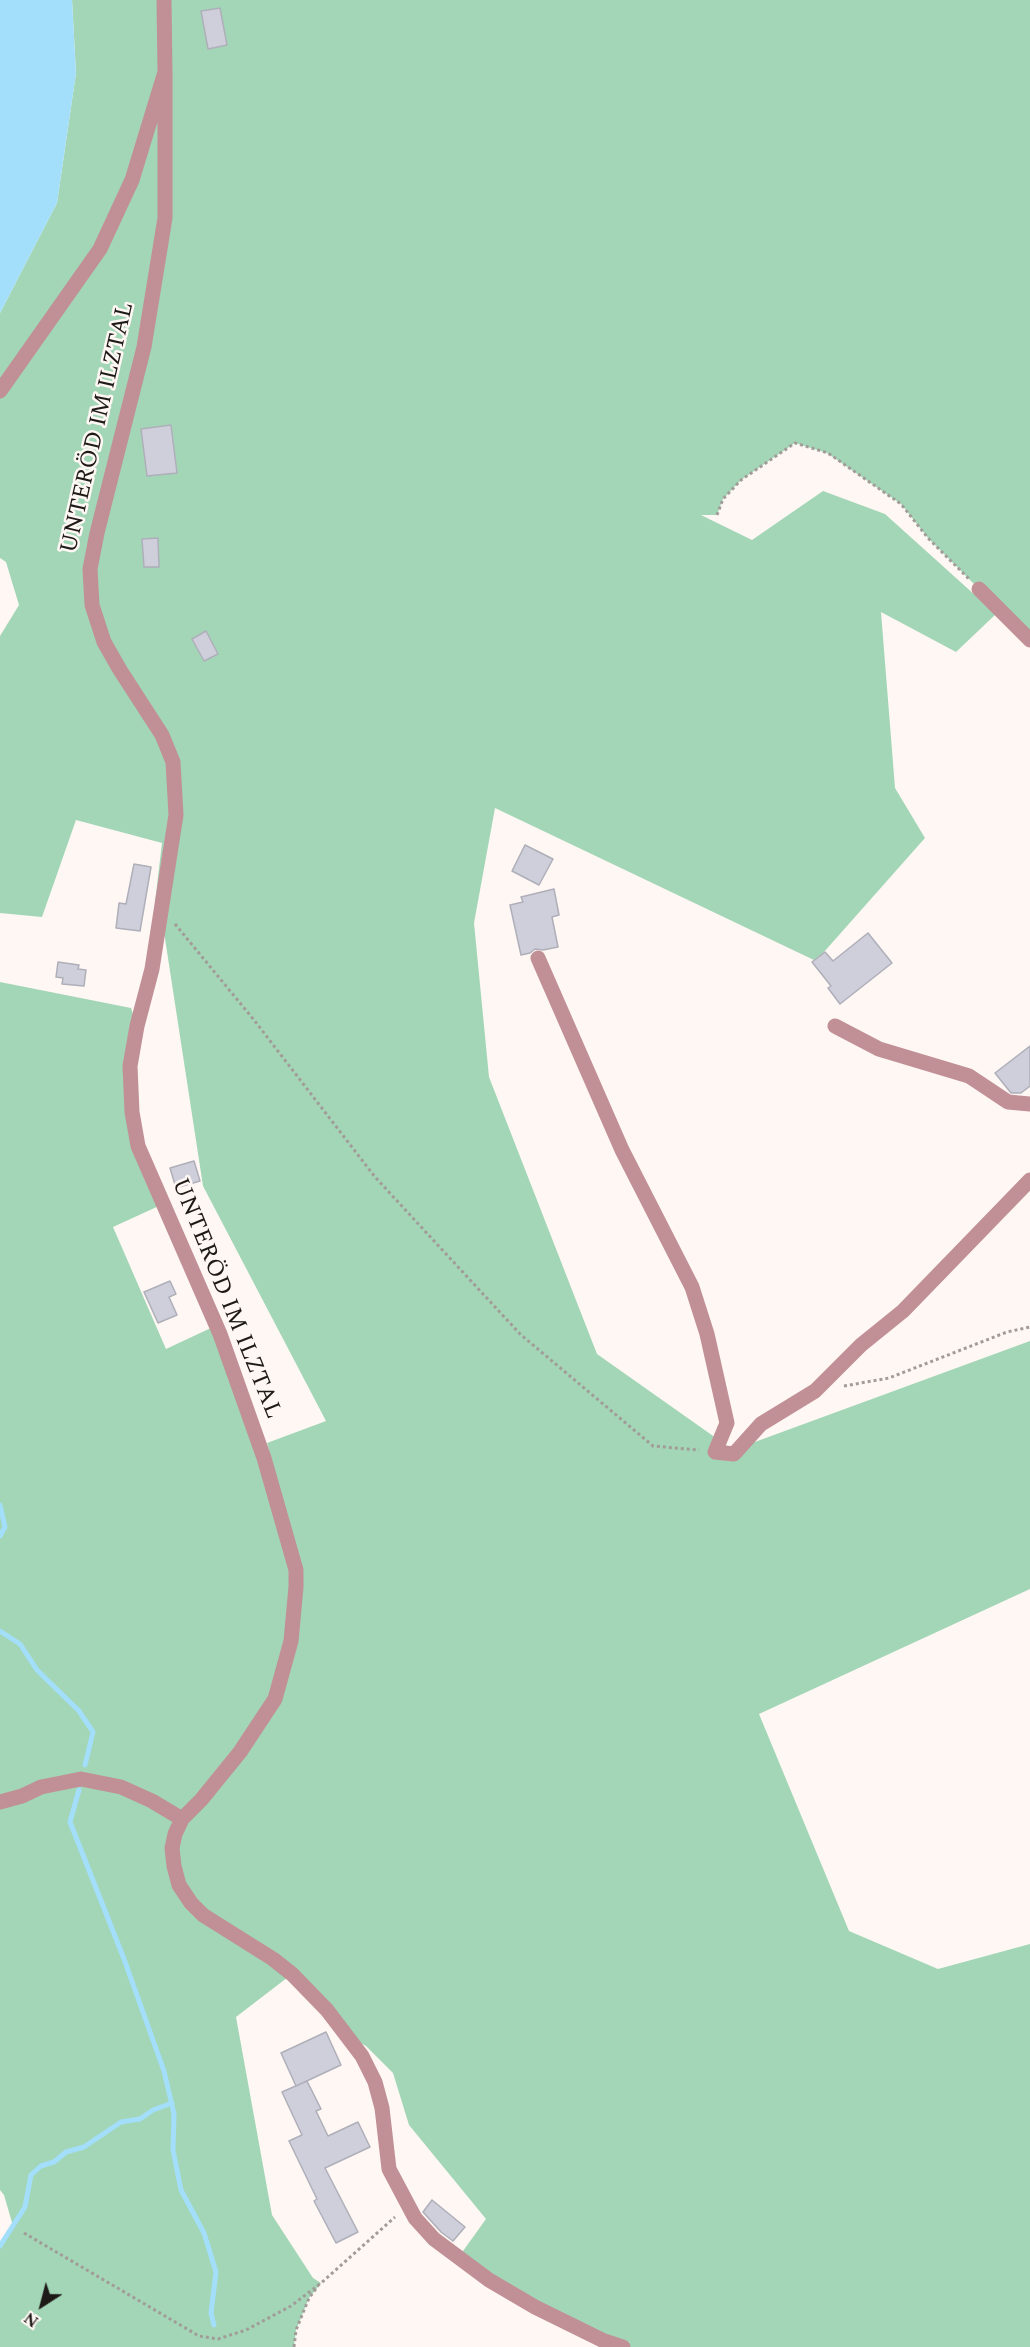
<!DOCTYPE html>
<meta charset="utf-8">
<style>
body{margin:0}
#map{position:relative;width:1030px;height:2347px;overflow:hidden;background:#fef7f3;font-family:Spectral,serif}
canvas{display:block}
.north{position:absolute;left:12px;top:2275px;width:60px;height:60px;-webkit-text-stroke:4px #fef7f3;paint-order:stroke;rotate:216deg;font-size:16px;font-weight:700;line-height:24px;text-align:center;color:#1e1a17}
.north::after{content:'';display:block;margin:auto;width:21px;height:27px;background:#1e1a17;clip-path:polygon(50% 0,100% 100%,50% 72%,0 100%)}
</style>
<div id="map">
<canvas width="1030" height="2347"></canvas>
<div class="north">N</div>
</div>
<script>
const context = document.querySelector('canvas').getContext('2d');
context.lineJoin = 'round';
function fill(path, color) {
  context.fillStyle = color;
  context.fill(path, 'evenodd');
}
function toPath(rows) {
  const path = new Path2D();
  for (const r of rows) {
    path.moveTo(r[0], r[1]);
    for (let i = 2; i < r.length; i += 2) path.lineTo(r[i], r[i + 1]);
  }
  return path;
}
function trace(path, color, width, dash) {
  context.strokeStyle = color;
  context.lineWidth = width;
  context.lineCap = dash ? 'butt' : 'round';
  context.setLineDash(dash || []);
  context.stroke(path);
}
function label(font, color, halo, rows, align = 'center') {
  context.font = font + ' Spectral,serif';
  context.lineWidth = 5;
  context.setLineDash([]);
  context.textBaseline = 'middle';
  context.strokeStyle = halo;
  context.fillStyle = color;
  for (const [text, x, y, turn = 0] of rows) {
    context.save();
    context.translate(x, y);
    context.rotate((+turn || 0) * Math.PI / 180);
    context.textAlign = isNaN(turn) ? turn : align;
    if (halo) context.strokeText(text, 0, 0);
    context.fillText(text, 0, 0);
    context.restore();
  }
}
const green = toPath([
 [72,0,1030,0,1030,640,928,538,901,504,827,453,795,443,741,480,723,499,717,515,701,515,752,540,823,491,885,514,996,614,956,652,881,612,895,788,925,838,816,961,495,808,474,923,489,1077,597,1354,733,1450,1030,1341,1030,1589,759,1714,849,1931,938,1969,1030,1944,1030,2347,623,2347,458,2258,486,2219,409,2125,393,2073,366,2046,345,2034,292,1974,236,2017,272,2215,313,2278,321,2283,309,2298,296,2330,294,2347,0,2347,0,2246,13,2226,4,2195,0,2190,0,982,131,1008,137,1026,132,1112,161,1205,113,1227,166,1349,213,1327,303,1583,267,1443,326,1421,203,1186,160,906,155,902,162,843,76,820,42,917,0,913,0,636,19,605,6,562,0,558,0,313,57,203,76,73]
]);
const water = toPath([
 [0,0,72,0,76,73,57,203,0,313]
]);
const stream = toPath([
 [0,1505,5,1527,0,1536],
 [0,1631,20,1644,37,1670,79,1711,93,1732,85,1765],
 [79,1790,70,1822,124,1959,164,2071,174,2114,173,2150,181,2190,204,2233,216,2272,211,2313,214,2325],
 [0,2246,25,2207,31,2175,41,2166,54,2162,66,2152,84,2147,121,2122,140,2119,153,2110,172,2103]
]);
const building = toPath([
 [220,8,227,45,208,49,201,11,220,8],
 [171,425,177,473,147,476,141,429,171,425],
 [158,538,159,567,144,567,142,539,158,538],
 [206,631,218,654,204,661,192,639,206,631],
 [525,845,553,859,539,885,512,871,525,845],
 [134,864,151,867,140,931,116,928,119,903,126,904,134,864],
 [554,889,559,915,552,917,558,947,543,950,535,949,530,953,521,955,510,905,523,902,521,897,554,889],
 [868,933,892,963,840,1004,828,988,831,986,812,962,825,952,833,961,868,933],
 [58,962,79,965,78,969,86,970,84,986,62,984,63,978,56,977,58,962],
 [1030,1046,1030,1086,1021,1093,1011,1093,995,1073,1030,1046],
 [194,1161,200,1181,176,1188,170,1168,194,1161],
 [170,1281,176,1294,169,1297,177,1315,158,1323,144,1292,170,1281],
 [326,2032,341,2065,296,2086,281,2053,326,2032],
 [307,2081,321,2109,316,2111,328,2136,358,2122,370,2147,325,2168,358,2232,336,2243,314,2201,317,2199,289,2141,302,2135,282,2092,307,2081],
 [432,2200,465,2227,453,2241,441,2232,423,2212,432,2200]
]);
const path = toPath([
 [717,515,723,499,741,480,795,443,828,453,901,504,928,538,969,579],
 [175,924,254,1020,375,1177,520,1334,653,1446,699,1450],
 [844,1386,889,1378,1007,1332,1030,1327],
 [24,2233,199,2336,218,2339,246,2330,291,2306,321,2283,395,2217],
 [294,2347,296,2330,309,2298,318,2286]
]);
const minor = toPath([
 [165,72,165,218,144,347,97,533,90,569,92,605,104,642,120,670,162,735,173,762,176,815,152,969,137,1026,130,1066,132,1112,138,1146,220,1334,264,1458,296,1570,296,1587,291,1641,275,1699,240,1752,201,1800,182,1819,175,1834,172,1848,174,1866,179,1885,191,1903,203,1915,273,1959,292,1974,327,2010,362,2056,375,2082,382,2108,389,2169,415,2218,434,2239,489,2280,535,2307,602,2340,623,2347],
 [0,391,100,249,132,180,165,72,164,0],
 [979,589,1030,640],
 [538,958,622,1150,692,1287,707,1334,727,1423,715,1452,734,1454,761,1424,815,1391,861,1345,903,1311,1030,1180],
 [835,1026,879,1049,969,1076,1008,1102,1030,1104],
 [0,1802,22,1796,41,1787,81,1779,121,1787,152,1801,182,1819]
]);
const streetNames = [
 ["UNTERÖD IM ILZTAL",99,428,-77],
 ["UNTERÖD IM ILZTAL",225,1299,68]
];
fill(green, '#a3d6b7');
fill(water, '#a3defb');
trace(stream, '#a3defb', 5);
fill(building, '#cfcfdb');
trace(building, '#afafba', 1.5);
trace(path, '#a29c98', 3, [3, 3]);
trace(minor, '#c19096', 15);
label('24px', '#1e1a17', '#fef7f3', streetNames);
</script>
